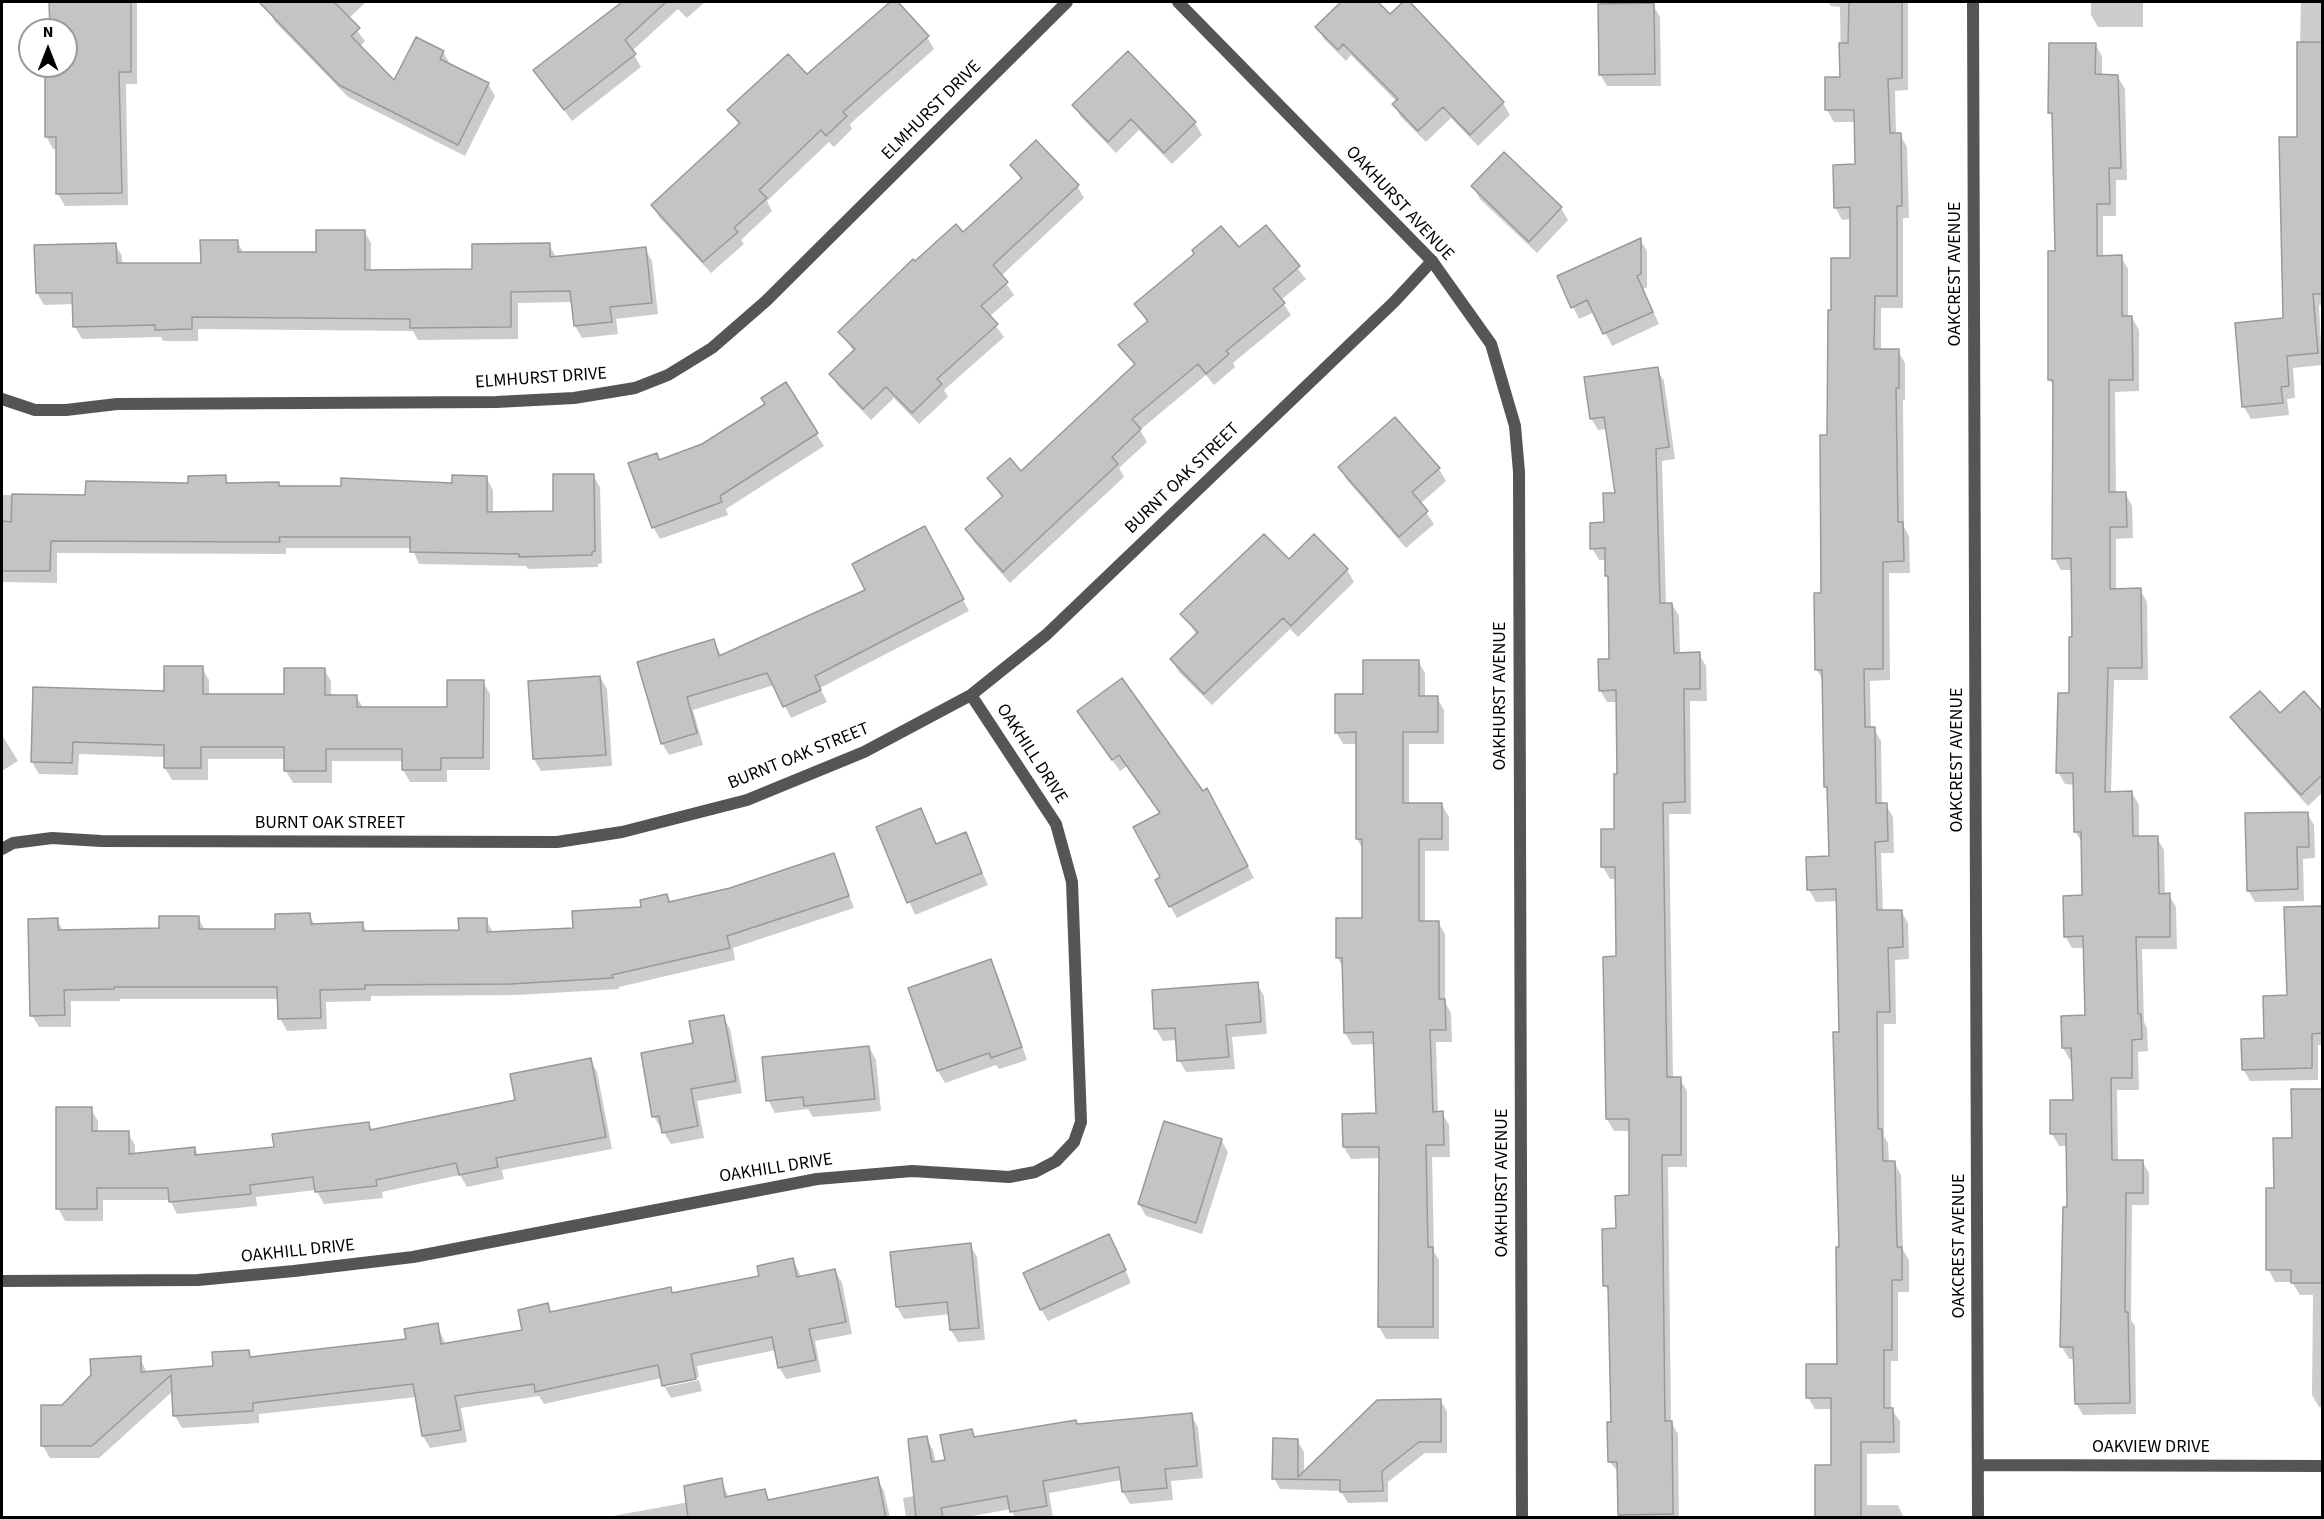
<!DOCTYPE html>
<style>
body{margin:0}
#map{position:relative;width:2324px;height:1519px;overflow:hidden;background:#fff;font-family:"Source Sans 3",sans-serif}
canvas{display:block}
.frame{position:absolute;inset:0;border:3px solid #000;pointer-events:none}
.north{position:absolute;left:18px;top:18px;width:60px;height:60px;box-sizing:border-box;background:#fff;border:2px solid #999;border-radius:50%;rotate:0deg;font-size:16px;font-weight:700;line-height:24px;text-align:center;color:#000}
.north::after{content:'';display:block;margin:auto;width:21px;height:27px;background:#000;clip-path:polygon(50% 0,100% 100%,50% 72%,0 100%)}
</style>
<div id="map">
<canvas width="2324" height="1519"></canvas>
<div class="frame"></div>
<div class="north">N</div>
</div>
<script>
const context = document.querySelector('canvas').getContext('2d');
context.lineJoin = 'round';
function fill(path, color) {
  context.fillStyle = color;
  context.fill(path, 'evenodd');
}
function toPath(rows) {
  const path = new Path2D();
  for (const r of rows) {
    path.moveTo(r[0], r[1]);
    for (let i = 2; i < r.length; i += 2) path.lineTo(r[i], r[i + 1]);
  }
  return path;
}
function trace(path, color, width, dash) {
  context.strokeStyle = color;
  context.lineWidth = width;
  context.lineCap = dash ? 'butt' : 'round';
  context.setLineDash(dash || []);
  context.stroke(path);
}
function label(font, color, halo, rows, align = 'center') {
  context.font = font + ' "Source Sans 3",sans-serif';
  context.lineWidth = 4.5;
  context.setLineDash([]);
  context.textBaseline = 'middle';
  context.strokeStyle = halo;
  context.fillStyle = color;
  for (const [text, x, y, turn = 0] of rows) {
    context.save();
    context.translate(x, y);
    context.rotate((+turn || 0) * Math.PI / 180);
    context.textAlign = isNaN(turn) ? turn : align;
    if (halo) context.strokeText(text, 0, 0);
    context.fillText(text, 0, 0);
    context.restore();
  }
}
const shadow = toPath([
 [51,2,137,3,137,84,126,84,128,205,65,206,58,194,57,149,53,149,46,136,46,66,66,66,66,30,51,30],
 [277,2,366,2,348,19,365,41,360,47,395,83,443,52,450,64,488,84,495,96,465,156,348,97,275,22,268,10],
 [625,2,705,2,687,18,678,9,632,51,641,67,572,121,535,71],
 [892,2,896,2,927,37,934,49,850,124,852,129,834,147,829,142,767,201,772,211,741,240,744,244,711,273,659,217,652,205,740,126,729,110,807,77],
 [1343,2,1376,2,1390,16,1407,2,1503,103,1510,115,1478,146,1451,118,1426,142,1401,117,1394,105,1397,102,1351,55,1346,61,1324,39,1317,27],
 [1828,2,1908,2,1908,90,1895,91,1896,135,1900,134,1907,147,1909,218,1903,218,1903,308,1881,308,1881,351,1898,351,1905,363,1905,400,1903,400,1904,527,1909,536,1910,573,1889,573,1890,680,1870,681,1871,729,1874,729,1881,741,1882,805,1886,805,1893,817,1894,853,1881,853,1883,912,1901,911,1908,923,1909,959,1895,960,1896,1024,1884,1024,1884,1136,1888,1143,1889,1162,1894,1162,1901,1175,1903,1250,1909,1260,1909,1292,1898,1292,1898,1361,1891,1361,1891,1409,1900,1421,1900,1453,1867,1454,1867,1505,1898,1505,1904,1518,1817,1518,1833,1467,1833,1409,1815,1409,1808,1397,1838,1365,1841,1033,1838,901,1816,902,1809,890,1831,857,1829,793,1825,787,1824,682,1817,670,1822,595,1832,311,1852,259,1852,219,1842,220,1835,207,1857,166,1856,122,1834,122,1827,110,1841,78,1840,7,1831,6],
 [2091,2,2143,2,2143,27,2098,27,2091,15],
 [2301,2,2322,2,2322,305,2319,305,2322,365,2293,368,2295,398,2287,399,2289,415,2251,419,2244,407,2284,320,2298,139],
 [1653,5,1660,17,1661,86,1607,86,1600,74],
 [2095,44,2102,56,2102,75,2118,77,2125,89,2127,180,2116,180,2116,216,2103,216,2103,257,2121,257,2128,269,2128,318,2132,318,2139,330,2139,391,2115,392,2116,494,2125,493,2132,506,2133,538,2116,539,2116,590,2140,590,2147,602,2148,680,2114,680,2111,793,2132,793,2139,805,2139,838,2157,838,2164,850,2165,895,2169,895,2176,907,2177,949,2142,949,2144,1022,2147,1028,2148,1051,2138,1052,2139,1090,2117,1090,2118,1161,2142,1161,2149,1173,2149,1205,2132,1205,2131,1320,2135,1326,2136,1414,2083,1415,2076,1403,2075,1359,2069,1359,2062,1347,2068,1208,2067,1146,2059,1146,2052,1134,2051,1102,2074,1102,2073,1060,2070,1060,2063,1048,2086,1017,2085,948,2072,948,2065,936,2083,897,2083,844,2075,831,2075,785,2065,784,2058,772,2071,695,2072,570,2061,570,2054,558,2054,387,2050,380,2056,252,2054,119,2050,113],
 [1128,54,1195,123,1202,135,1172,164,1139,130,1116,153,1081,117,1074,105],
 [1504,154,1561,208,1568,220,1537,253,1480,199,1473,187],
 [1012,165,1077,186,1084,198,1001,276,1014,295,989,317,1004,337,944,390,948,397,919,424,894,398,871,420,838,386,831,374,854,352,840,332,915,263,963,234,1021,180],
 [1265,227,1306,279,1281,300,1291,315,1233,363,1235,367,1214,385,1206,375,1140,430,1147,442,1119,468,1124,477,1010,583,974,542,967,530,1002,498,989,478,1021,473,1135,366,1120,345,1148,323,1136,305,1239,249],
 [364,231,371,243,371,272,474,271,549,245,557,258,645,249,652,261,658,314,616,319,618,334,582,338,575,326,573,302,518,303,518,339,418,340,413,331,198,329,198,341,163,341,161,337,82,339,75,327,74,304,44,305,37,293,115,244,122,256,122,265,202,265,237,241,244,254,318,254],
 [1640,239,1647,251,1647,287,1643,289,1659,324,1612,346,1595,312,1579,319,1559,277],
 [1657,369,1664,381,1675,459,1662,461,1666,604,1672,604,1679,616,1680,654,1699,654,1706,666,1707,701,1690,701,1691,814,1669,814,1673,1079,1680,1079,1687,1091,1687,1167,1668,1167,1671,1422,1678,1434,1679,1518,1619,1518,1619,1473,1609,1461,1612,1423,1610,1294,1605,1285,1617,1230,1631,1197,1631,1131,1614,1131,1607,1119,1618,958,1617,879,1610,879,1603,867,1603,830,1616,830,1619,776,1618,702,1607,702,1600,690,1611,660,1610,581,1607,575,1606,560,1599,560,1592,548,1617,494,1607,429,1598,430,1591,418],
 [785,384,824,446,726,509,728,515,660,539,653,527,656,455,660,461,703,446,767,405],
 [1339,467,1439,469,1446,481,1420,504,1434,524,1406,548,1346,479],
 [593,475,600,487,602,563,598,564,598,567,528,569,526,566,419,564,412,548,286,548,286,554,57,553,57,583,2,582,2,495,87,497,189,485,225,477,229,484,343,487,453,484,486,477,493,490,493,514,555,513],
 [931,539,969,611,820,688,827,702,791,718,774,685,693,710,703,745,669,755,662,743,714,641,722,657,867,591],
 [1289,561,1347,570,1354,582,1298,637,1290,629,1212,705,1179,672,1172,660,1197,635,1182,614],
 [1418,661,1425,673,1425,698,1437,698,1444,710,1444,744,1409,744,1409,805,1442,805,1449,817,1449,851,1425,851,1425,923,1438,922,1445,934,1445,1002,1451,1013,1452,1042,1436,1042,1438,1113,1442,1113,1449,1125,1450,1157,1432,1157,1434,1252,1439,1260,1439,1339,1386,1339,1379,1327,1380,1158,1351,1159,1344,1147,1377,1114,1375,1044,1352,1045,1345,1033,1343,968,1338,958,1364,920,1364,851,1357,839,1357,744,1343,744,1336,732,1364,695],
 [202,668,209,680,209,695,286,695,324,669,331,681,331,696,356,696,364,709,449,709,483,682,490,694,490,770,447,770,447,782,410,782,403,770,403,761,332,761,332,783,293,783,286,771,286,759,208,759,208,780,172,780,165,768,165,757,79,754,78,775,39,774,32,762,166,693],
 [600,677,607,689,612,766,541,771,534,759],
 [2304,693,2322,713,2322,793,2308,806,2239,729,2232,717,2280,715],
 [1086,723,1202,792,1214,802,1254,878,1177,918,1170,906,1162,878,1161,814,1127,766,1120,771],
 [2,735,18,761,2,771],
 [921,810,937,845,965,834,988,885,915,915,878,828],
 [2307,813,2314,825,2315,858,2303,859,2304,901,2255,902,2248,890],
 [833,854,854,908,733,948,735,960,619,987,619,989,518,995,371,996,371,1001,326,1002,327,1029,287,1031,280,1018,279,999,120,999,120,1001,71,1001,71,1027,39,1027,32,1015,57,920,63,931,161,929,198,918,205,930,277,930,309,915,315,925,362,923,367,932,460,931,486,919,493,933,574,930,643,908,667,896,671,903,731,889],
 [2322,907,2322,1045,2318,1045,2318,1080,2250,1081,2243,1069,2266,1040,2289,997,2286,909],
 [990,961,997,973,1027,1060,999,1069,996,1065,945,1083,938,1071],
 [1257,984,1264,996,1267,1034,1232,1037,1235,1069,1186,1072,1179,1060,1177,1040,1163,1041,1156,1029],
 [723,1017,730,1029,742,1093,697,1101,704,1138,671,1144,654,1117,642,1054,695,1044],
 [869,1047,876,1060,881,1111,813,1117,808,1109,775,1113,768,1100],
 [590,1060,597,1072,612,1149,502,1170,504,1179,467,1187,460,1175,382,1192,383,1198,324,1204,316,1190,256,1197,257,1206,177,1214,170,1200,103,1200,103,1221,65,1221,58,1208,91,1109,98,1121,98,1133,128,1133,135,1145,135,1154,194,1148,199,1156,275,1149,369,1124,373,1131,517,1101],
 [2293,1091,2322,1091,2322,1407,2319,1407,2312,1395,2313,1295,2300,1295,2292,1282,2275,1282,2268,1269,2276,1190,2294,1140],
 [1221,1140,1228,1152,1202,1234,1146,1216,1139,1204],
 [970,1245,977,1257,985,1340,958,1342,951,1330,950,1314,904,1319,897,1307],
 [1115,1247,1131,1283,1048,1321,1041,1309],
 [793,1259,801,1277,835,1270,842,1283,852,1334,815,1341,821,1372,786,1379,779,1367,776,1350,697,1366,699,1377,666,1384,666,1387,699,1380,702,1391,671,1398,664,1386,662,1378,544,1404,539,1396,461,1408,467,1442,430,1448,423,1436,417,1397,259,1414,259,1423,182,1428,175,1416,173,1391,99,1458,50,1458,43,1446,62,1406,140,1358,147,1373,214,1368,248,1352,252,1358,408,1340,437,1325,446,1345,524,1331,548,1305,552,1313,670,1289,674,1294,761,1277],
 [1440,1400,1447,1411,1447,1453,1425,1453,1388,1482,1388,1502,1348,1503,1341,1491,1280,1489,1274,1478,1297,1440,1304,1452,1304,1473],
 [1191,1415,1198,1427,1203,1478,1171,1481,1173,1500,1130,1504,1123,1492,1122,1480,1049,1493,1053,1518,1015,1518,1011,1509,962,1518,906,1518,903,1498,915,1496,926,1438,933,1450,936,1463,947,1461,972,1431,976,1438],
 [877,1479,884,1491,890,1518,602,1518,689,1502,721,1480,729,1498,765,1491,770,1501]
]);
const building = toPath([
 [49,2,131,2,131,72,119,72,122,193,56,194,56,137,45,137,45,66,66,66,66,30,50,30,49,2],
 [259,2,334,2,360,28,351,36,394,80,416,37,444,51,440,59,489,83,458,145,339,85,259,2],
 [622,2,666,2,625,40,636,54,564,110,533,70,622,2],
 [890,2,898,2,929,36,843,112,847,116,826,136,821,130,759,190,767,198,734,228,738,232,703,262,651,205,740,123,727,110,788,54,807,74,890,2],
 [1341,2,1378,2,1390,14,1403,2,1410,2,1504,102,1470,135,1443,107,1418,131,1392,104,1398,99,1343,44,1338,50,1315,27,1341,2],
 [1849,2,1902,2,1902,78,1888,79,1890,133,1901,133,1902,206,1897,206,1897,296,1875,296,1874,349,1899,349,1899,388,1896,388,1898,522,1903,522,1904,561,1883,562,1883,669,1864,669,1865,727,1875,727,1876,803,1887,803,1888,841,1875,842,1877,910,1902,910,1903,947,1888,948,1890,1012,1877,1012,1878,1129,1882,1129,1883,1161,1895,1161,1897,1247,1902,1247,1902,1280,1892,1280,1892,1350,1884,1350,1884,1408,1893,1408,1894,1442,1861,1442,1861,1518,1815,1518,1815,1465,1831,1465,1831,1398,1806,1398,1806,1364,1837,1364,1836,1247,1839,1247,1833,1032,1839,1032,1836,889,1807,890,1806,857,1829,856,1827,787,1824,787,1822,670,1815,670,1814,593,1821,593,1820,435,1827,435,1828,310,1831,310,1831,258,1850,258,1850,207,1834,208,1833,165,1855,164,1854,110,1825,110,1825,77,1840,77,1839,43,1848,43,1849,2],
 [1654,3,1655,74,1599,75,1598,4,1654,3],
 [2297,42,2322,42,2322,294,2313,294,2318,353,2287,356,2289,386,2281,387,2283,403,2242,407,2235,323,2283,318,2279,137,2297,137,2297,42],
 [2049,43,2096,43,2095,74,2118,75,2121,168,2109,168,2110,204,2097,204,2097,256,2122,255,2122,316,2132,316,2133,380,2109,380,2109,492,2126,492,2127,527,2110,527,2110,589,2141,588,2142,668,2108,668,2105,792,2132,791,2133,836,2158,836,2159,894,2170,893,2170,937,2136,937,2138,1014,2141,1014,2142,1039,2132,1040,2132,1078,2111,1078,2112,1160,2143,1160,2143,1193,2126,1193,2125,1312,2128,1312,2130,1403,2075,1404,2073,1347,2060,1347,2063,1207,2067,1207,2066,1134,2050,1134,2050,1100,2073,1100,2071,1048,2062,1048,2061,1016,2085,1015,2083,936,2064,937,2063,896,2082,895,2081,832,2074,832,2073,773,2056,773,2058,693,2069,693,2069,637,2072,637,2071,558,2052,559,2053,380,2048,380,2048,251,2055,251,2052,113,2048,113,2049,43],
 [1128,51,1196,122,1164,153,1131,119,1108,142,1072,105,1128,51],
 [1036,140,1079,185,993,265,1008,282,981,306,998,324,937,379,942,384,912,413,886,387,863,409,829,374,855,349,838,332,913,259,915,261,956,224,963,232,1022,178,1010,165,1036,140],
 [1504,152,1562,207,1529,242,1471,186,1504,152],
 [1266,225,1300,266,1273,289,1285,303,1226,351,1229,354,1206,374,1198,364,1132,419,1141,429,1112,457,1118,464,1003,572,965,529,1003,496,987,478,1010,458,1021,471,1135,364,1118,345,1148,321,1134,304,1194,254,1192,250,1221,226,1239,247,1266,225],
 [316,230,365,230,365,270,472,269,472,244,550,243,550,257,646,247,652,303,610,307,612,322,574,326,570,291,511,292,511,327,410,328,410,319,192,317,192,329,155,330,155,325,73,327,72,293,36,293,34,245,116,243,117,263,201,263,200,240,238,240,238,252,316,252,316,230],
 [1641,238,1641,274,1637,276,1653,312,1603,334,1587,300,1571,308,1557,276,1641,238],
 [1658,367,1669,447,1656,449,1660,603,1672,603,1674,653,1700,652,1700,689,1684,689,1685,802,1663,803,1667,1077,1681,1077,1681,1155,1662,1155,1665,1421,1672,1421,1673,1514,1618,1515,1617,1462,1608,1462,1607,1422,1611,1422,1608,1286,1603,1286,1602,1229,1616,1228,1615,1196,1629,1195,1629,1119,1606,1119,1603,957,1616,956,1615,867,1601,867,1601,829,1614,829,1614,774,1617,774,1616,690,1599,691,1598,659,1609,659,1608,576,1605,576,1605,548,1590,549,1590,523,1604,522,1603,493,1615,493,1604,417,1590,419,1584,377,1658,367],
 [786,382,818,433,720,496,722,502,652,528,628,463,657,453,659,460,702,444,765,404,761,398,786,382],
 [1395,417,1440,468,1412,492,1428,511,1399,537,1338,467,1395,417],
 [553,474,594,474,595,551,592,552,592,555,519,557,519,554,410,552,410,537,279,537,280,542,51,541,50,571,2,571,2,521,11,522,12,494,85,495,86,481,188,483,188,476,226,475,226,483,279,482,279,486,341,486,341,478,452,483,452,475,487,476,487,512,553,511,553,474],
 [925,526,964,599,815,676,821,690,783,707,767,673,687,697,697,733,661,744,637,662,714,639,719,656,865,590,852,564,925,526],
 [1264,534,1289,559,1314,534,1348,569,1291,626,1283,618,1204,694,1170,659,1198,632,1180,614,1264,534],
 [1363,660,1419,660,1419,696,1438,696,1438,732,1403,732,1403,803,1442,803,1442,839,1419,839,1419,921,1439,921,1439,999,1445,999,1446,1030,1430,1030,1433,1112,1443,1111,1444,1145,1426,1145,1428,1247,1433,1247,1433,1327,1378,1327,1379,1147,1343,1147,1342,1114,1376,1113,1373,1032,1344,1033,1342,958,1336,958,1336,918,1362,918,1362,839,1356,839,1356,732,1335,733,1335,694,1363,694,1363,660],
 [164,666,203,666,203,694,284,694,284,668,325,668,325,695,357,695,357,707,447,707,447,680,484,680,483,758,441,758,441,770,402,770,402,749,326,749,326,771,284,771,284,747,201,747,201,768,164,768,164,745,73,742,72,763,31,762,33,687,164,691,164,666],
 [600,676,606,755,533,759,528,681,600,676],
 [1122,678,1203,791,1207,788,1248,866,1169,907,1155,880,1160,877,1133,827,1160,813,1119,755,1112,760,1077,711,1122,678],
 [2260,691,2280,713,2304,691,2322,711,2322,775,2301,795,2230,717,2260,691],
 [921,808,936,844,966,832,982,873,907,903,876,827,921,808],
 [2308,812,2309,847,2297,847,2298,889,2247,891,2245,813,2308,812],
 [834,853,849,896,727,936,730,948,612,975,613,978,510,984,365,985,365,989,320,990,321,1018,278,1019,277,987,114,987,114,989,64,990,65,1015,30,1016,28,919,58,918,58,930,159,928,159,916,199,916,199,929,275,929,275,914,310,913,311,924,363,922,363,931,459,930,458,918,487,918,487,932,573,928,572,911,641,907,640,900,667,894,669,902,730,888,834,853],
 [2322,906,2322,1033,2312,1034,2312,1068,2242,1070,2241,1039,2264,1038,2263,996,2287,995,2284,907,2322,906],
 [991,959,1022,1047,991,1058,989,1053,937,1071,908,988,991,959],
 [1258,982,1261,1022,1226,1025,1229,1057,1177,1061,1175,1028,1154,1029,1152,990,1258,982],
 [724,1015,736,1081,691,1089,698,1126,662,1133,659,1116,652,1117,641,1053,693,1043,689,1021,724,1015],
 [869,1046,875,1099,804,1106,803,1097,766,1101,762,1057,869,1046],
 [591,1058,606,1137,496,1158,498,1167,459,1175,456,1163,376,1180,377,1186,315,1192,313,1177,250,1185,251,1194,169,1202,168,1188,97,1188,97,1209,56,1209,56,1107,92,1107,92,1131,129,1131,129,1154,195,1147,195,1155,274,1147,272,1134,369,1122,370,1130,515,1100,510,1074,591,1058],
 [2291,1089,2322,1089,2322,1283,2291,1283,2291,1270,2266,1270,2266,1188,2274,1188,2273,1138,2292,1138,2291,1089],
 [1164,1121,1222,1139,1196,1223,1138,1204,1164,1121],
 [1109,1234,1126,1270,1040,1310,1023,1273,1109,1234],
 [971,1243,979,1328,950,1330,947,1302,896,1307,890,1252,971,1243],
 [793,1258,797,1277,835,1269,846,1322,809,1329,816,1360,778,1368,772,1337,691,1354,696,1379,662,1386,658,1365,535,1392,534,1384,455,1396,461,1430,422,1436,413,1384,253,1403,253,1411,173,1416,171,1375,92,1446,41,1446,41,1405,62,1405,91,1375,90,1359,141,1356,141,1372,213,1366,212,1352,249,1350,250,1357,406,1339,404,1329,438,1323,441,1344,522,1330,518,1310,548,1303,550,1312,671,1287,672,1293,759,1276,757,1266,793,1258],
 [1441,1399,1441,1442,1419,1442,1382,1471,1383,1491,1340,1492,1340,1480,1272,1479,1273,1438,1298,1439,1298,1477,1377,1400,1441,1399],
 [1192,1413,1197,1466,1165,1469,1167,1488,1122,1492,1119,1467,1043,1481,1047,1506,1010,1512,1007,1496,941,1508,943,1518,916,1518,908,1439,927,1436,932,1462,945,1460,940,1435,972,1429,974,1437,1076,1420,1077,1424,1192,1413],
 [878,1477,886,1518,688,1518,684,1486,722,1478,725,1497,765,1489,768,1500,878,1477]
]);
const minor = toPath([
 [1973,2,1978,1518],
 [2,399,35,410,66,410,117,404,496,402,574,398,635,388,668,375,712,348,766,301,1067,2],
 [2,849,13,843,52,838,101,841,557,842,622,832,747,800,864,752,971,695,1046,635,1394,302,1432,261],
 [2,1281,198,1280,294,1271,413,1257,817,1179,912,1171,1009,1177,1035,1172,1056,1161,1074,1142,1081,1122,1072,882,1056,824,971,695],
 [1979,1465,2322,1466]
]);
const tertiary = toPath([
 [1178,2,1432,261,1491,344,1515,426,1519,472,1522,1518]
]);
const streetNames = [
 ["ELMHURST DRIVE",932,111,-45],
 ["OAKHURST AVENUE",1399,204,47],
 ["OAKCREST AVENUE",1956,274,-90],
 ["ELMHURST DRIVE",541,379,-4],
 ["BURNT OAK STREET",1183,479,-44],
 ["OAKHURST AVENUE",1501,696,-90],
 ["OAKHILL DRIVE",1031,754,57],
 ["BURNT OAK STREET",799,757,-22],
 ["OAKCREST AVENUE",1958,760,-90],
 ["BURNT OAK STREET",330,824],
 ["OAKHILL DRIVE",776,1169,-9],
 ["OAKHURST AVENUE",1503,1183,-90],
 ["OAKCREST AVENUE",1960,1246,-90],
 ["OAKHILL DRIVE",298,1252,-6],
 ["OAKVIEW DRIVE",2151,1448]
];
fill(shadow, '#0003');
fill(building, '#c4c4c4');
trace(building, '#999', 1.5);
trace(minor, '#555', 12);
trace(tertiary, '#555', 12);
label('18px', '#000', '#fff', streetNames);
</script>
